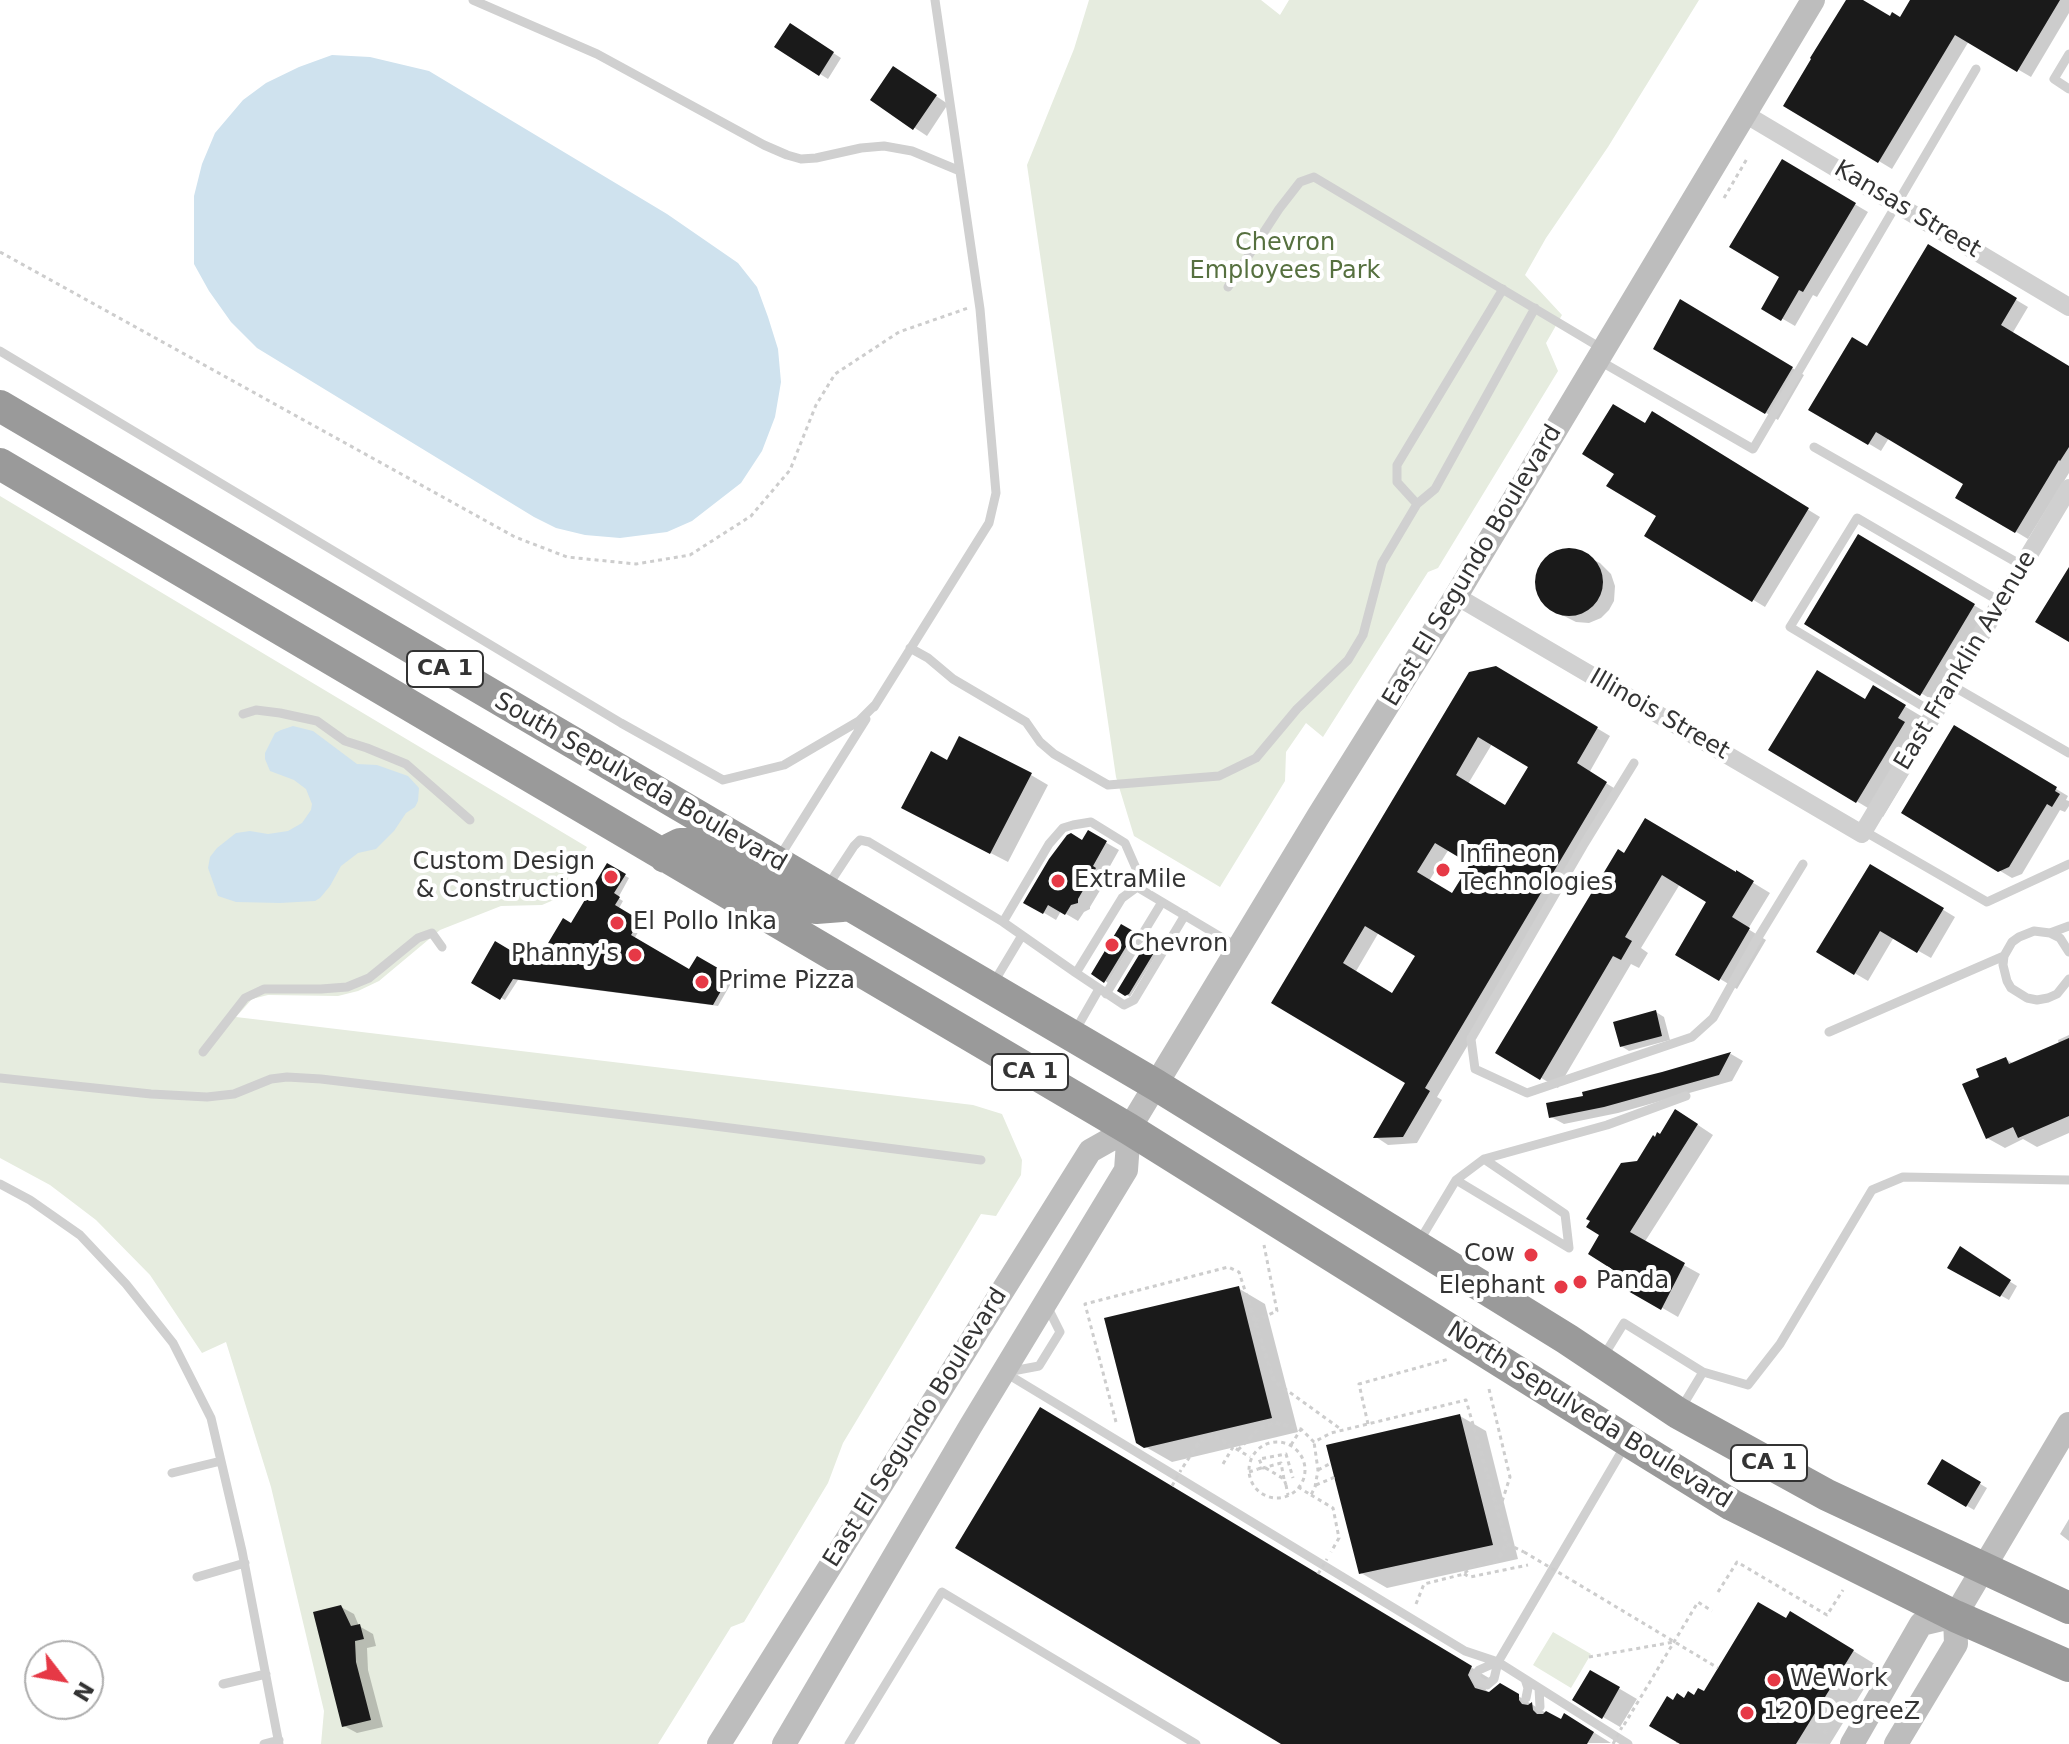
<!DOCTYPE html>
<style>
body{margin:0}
#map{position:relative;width:2069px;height:1744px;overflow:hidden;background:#fff;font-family:"DejaVu Sans",sans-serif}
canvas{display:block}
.north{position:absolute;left:24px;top:1640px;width:80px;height:80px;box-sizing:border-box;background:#fff;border:2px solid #adadad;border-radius:50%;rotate:121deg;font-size:22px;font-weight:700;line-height:32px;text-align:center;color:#333}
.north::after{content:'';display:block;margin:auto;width:28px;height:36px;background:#e63946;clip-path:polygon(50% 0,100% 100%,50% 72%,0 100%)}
</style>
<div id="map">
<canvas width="2069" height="1744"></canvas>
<div class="north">N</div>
</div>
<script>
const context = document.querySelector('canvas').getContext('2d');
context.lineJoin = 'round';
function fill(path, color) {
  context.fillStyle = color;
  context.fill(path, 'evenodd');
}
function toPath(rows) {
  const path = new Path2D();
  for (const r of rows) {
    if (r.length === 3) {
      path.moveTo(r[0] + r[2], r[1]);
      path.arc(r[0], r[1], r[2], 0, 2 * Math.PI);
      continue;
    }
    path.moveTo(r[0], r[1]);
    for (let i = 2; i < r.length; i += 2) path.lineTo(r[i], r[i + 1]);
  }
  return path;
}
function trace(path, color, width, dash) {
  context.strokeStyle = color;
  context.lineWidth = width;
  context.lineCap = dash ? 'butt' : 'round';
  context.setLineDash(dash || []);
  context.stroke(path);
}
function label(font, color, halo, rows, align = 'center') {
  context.font = font + ' "DejaVu Sans",sans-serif';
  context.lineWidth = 8;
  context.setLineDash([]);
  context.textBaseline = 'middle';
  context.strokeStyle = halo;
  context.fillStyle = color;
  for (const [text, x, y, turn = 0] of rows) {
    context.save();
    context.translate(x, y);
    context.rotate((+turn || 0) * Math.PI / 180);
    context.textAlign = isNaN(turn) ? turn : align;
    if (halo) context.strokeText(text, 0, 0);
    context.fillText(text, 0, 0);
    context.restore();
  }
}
const green = toPath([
 [1089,0,1261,0,1280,15,1289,0,1699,0,1608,147,1546,238,1525,275,1562,315,1546,343,1558,371,1438,568,1428,572,1323,737,1306,723,1286,752,1285,781,1220,887,1134,836,1116,777,1027,165,1074,49],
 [0,496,587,847,556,899,542,905,501,906,440,930,379,981,358,991,338,996,268,995,252,999,236,1017,973,1105,1002,1114,1022,1160,1021,1175,996,1216,981,1214,843,1443,828,1483,744,1622,731,1627,658,1744,321,1744,324,1711,271,1487,226,1342,202,1353,150,1275,96,1220,50,1185,0,1158],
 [1553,1632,1591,1654,1571,1688,1533,1665]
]);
const water = toPath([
 [332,55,370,57,429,71,667,214,738,263,757,287,768,317,778,349,781,382,775,417,762,451,741,483,692,521,667,532,620,538,585,535,556,528,534,517,257,348,231,322,209,291,194,264,194,196,202,164,215,133,243,100,266,83,299,67],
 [293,726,313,731,357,764,377,765,408,776,419,788,418,801,415,807,406,813,394,831,376,849,358,853,341,866,330,886,320,898,315,901,280,903,236,902,218,896,208,868,210,857,217,848,236,833,250,831,268,834,288,831,302,823,311,810,312,804,306,789,294,780,270,771,265,759,265,753,275,733,281,730]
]);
const shadow = toPath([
 [1848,0,1859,0,1891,19,1901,20,1913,0,2069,0,2069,13,2031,77,1969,41,1892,169,1786,105],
 [798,30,841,58,828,79,820,74],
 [906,76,948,104,927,136,873,100],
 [1783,162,1868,212,1817,297,1813,295,1795,326,1764,308,1782,277],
 [1928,247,2028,307,2012,334,2069,368,2069,473,2028,539,1958,497,1966,484,1889,438,1881,451,1811,409,1867,349],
 [1739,337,1804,375,1778,420,1656,348],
 [1652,414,1820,517,1765,607,1646,535,1658,515],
 [1858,536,1987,613,1934,701,1806,623],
 [1574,550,1600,563,1611,574,1615,586,1614,601,1609,610,1601,618,1589,623,1576,622,1554,611,1542,601,1537,587,1541,566,1550,556,1560,551],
 [1496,668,1610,736,1589,773,1619,791,1437,1097,1442,1100,1417,1143,1388,1145,1376,1137,1408,1083,1274,1002],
 [1492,744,1531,766,1506,807,1468,784],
 [1449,849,1473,863,1453,896,1429,881],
 [1379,932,1417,955,1393,996,1355,973],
 [1874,688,1931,722,1923,735,1930,739,1883,817,1771,750,1866,701],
 [1954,728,2068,796,2066,800,2069,801,2069,806,2065,812,2060,810,2022,874,2012,878,1903,813],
 [1031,775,1048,785,1008,862,921,817],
 [1089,833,1119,850,1105,875,1108,877,1090,907,1090,909,1084,912,1078,921,1061,911,1056,920,1026,902,1083,843],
 [1625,855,1737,873,1770,893,1748,929,1766,940,1737,989,1678,954,1709,902,1680,884,1641,948,1648,953,1639,968,1631,964,1558,1088,1498,1052],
 [608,866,629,878,618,898,623,901,618,910,643,924,634,939,689,972,697,958,733,980,718,1006,518,980,505,1000,474,982,536,968,572,925],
 [1871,866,1955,917,1931,958,1894,937,1868,981,1819,952],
 [1122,926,1137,935,1108,983,1094,973],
 [1149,942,1160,949,1130,997,1119,990],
 [1656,1012,1664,1017,1670,1040,1629,1051,1621,1046],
 [2069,1035,2069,1133,2037,1147,2023,1139,2005,1148,1987,1138,1982,1078,2006,1059,2014,1064,2059,1044,2058,1040],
 [1731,1054,1743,1061,1732,1081,1618,1113,1564,1124,1551,1117,1585,1097],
 [1692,1121,1713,1135,1644,1243,1700,1274,1678,1317,1616,1281,1620,1272,1638,1162],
 [1950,1267,1991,1270,2017,1286,2009,1300],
 [1238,1288,1265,1304,1298,1432,1172,1462,1137,1442],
 [1041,1410,1489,1678,1484,1686,1489,1695,1500,1685,1561,1722,1582,1725,1611,1743,1285,1744],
 [1460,1416,1486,1431,1518,1559,1387,1588,1361,1573],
 [1942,1461,1987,1488,1974,1510,1929,1483],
 [2069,1519,2069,1541,2060,1534],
 [341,1607,354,1614,359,1626,373,1634,376,1646,367,1648,368,1670,383,1727,357,1733,344,1726],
 [1787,1620,1816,1628,1878,1666,1830,1744,1676,1743,1677,1740,1674,1702,1705,1694],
 [1591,1672,1637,1699,1620,1727,1603,1717]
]);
const building = toPath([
 [1846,0,1863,0,1890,16,1892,12,1900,17,1910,0,2060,0,2017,72,1955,35,1878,163,1783,106,1811,59,1810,58],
 [790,23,834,52,819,76,774,47],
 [893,66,937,95,913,130,870,100],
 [1782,159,1856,203,1803,292,1799,290,1781,321,1761,309,1779,277,1729,247],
 [1928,244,2017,298,2001,325,2069,366,2069,447,2060,461,2059,460,2015,533,1955,498,1963,484,1876,432,1868,445,1808,410,1852,337,1867,346],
 [1680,299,1793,367,1765,414,1653,349],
 [1613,404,1645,423,1652,411,1809,508,1752,602,1644,536,1656,516,1606,486,1614,474,1582,454],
 [1858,534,1975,604,1920,696,1804,624],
 [1569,582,34],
 [2069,567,2069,642,2035,622],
 [1496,666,1598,727,1577,763,1607,782,1425,1088,1430,1091,1403,1137,1373,1138,1405,1083,1271,1003,1469,672],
 [1478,737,1528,767,1505,805,1456,775],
 [1435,843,1470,864,1452,893,1417,872],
 [1365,926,1415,956,1392,993,1343,963],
 [1817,670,1865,699,1873,685,1906,705,1898,718,1905,722,1856,803,1768,750],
 [1954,725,2057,787,2055,791,2060,794,2052,807,2047,804,2009,867,1998,872,1901,813],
 [959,736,1032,773,990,854,901,808,931,751,947,760],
 [1645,818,1736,872,1736,870,1754,881,1732,917,1750,928,1719,981,1675,955,1706,902,1662,875,1625,937,1632,941,1621,960,1613,956,1540,1080,1495,1053,1618,849,1624,853],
 [1088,830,1107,841,1093,866,1096,868,1078,899,1078,903,1071,905,1065,915,1048,905,1043,914,1023,903,1049,859,1067,835,1071,833,1082,840],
 [607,863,626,874,614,893,620,897,615,905,640,920,631,935,689,969,697,956,730,975,713,1005,513,979,500,1000,471,983,495,941,535,965,563,918,571,923],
 [1870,864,1944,908,1917,953,1880,931,1854,975,1816,952],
 [1121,924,1135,932,1104,983,1091,974],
 [1148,940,1158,946,1129,994,1125,996,1117,991],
 [1656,1010,1662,1036,1620,1047,1613,1022],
 [2069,1038,2069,1116,2018,1138,2013,1127,1986,1139,1962,1084,1979,1077,1976,1069,2006,1057,2009,1064],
 [1731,1052,1719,1075,1604,1107,1549,1118,1546,1103,1583,1096,1582,1092,1662,1072],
 [1675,1109,1698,1124,1630,1232,1685,1263,1661,1310,1621,1287,1622,1286,1613,1281,1618,1273,1588,1254,1599,1235,1586,1227,1590,1221,1586,1219,1621,1163,1637,1161,1653,1135,1655,1137,1657,1132,1660,1134],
 [1960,1246,2011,1280,2000,1297,1947,1268],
 [1239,1286,1272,1418,1144,1448,1136,1443,1104,1318],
 [1040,1407,1472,1666,1468,1675,1475,1688,1489,1692,1500,1683,1519,1694,1519,1700,1522,1704,1528,1705,1532,1702,1533,1710,1537,1714,1543,1714,1546,1711,1561,1719,1564,1713,1594,1732,1587,1744,1281,1744,955,1548],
 [1460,1414,1493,1545,1359,1574,1326,1445],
 [1942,1459,1981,1482,1966,1507,1927,1484],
 [1758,1602,1786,1618,1790,1611,1854,1650,1796,1744,1680,1744,1649,1726,1667,1696,1673,1700,1677,1693,1684,1698,1688,1691,1694,1695,1698,1688,1704,1691],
 [341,1605,351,1626,360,1624,364,1639,355,1641,356,1662,371,1720,342,1727,313,1612],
 [1590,1670,1620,1687,1602,1719,1572,1700]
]);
const path = toPath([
 [1724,198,1748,157],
 [0,252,515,537,567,557,636,564,690,555,751,516,790,470,816,405,835,374,899,332,968,308],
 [1255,1321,1277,1311,1264,1245],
 [1489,1389,1510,1477,1498,1514],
 [1116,1422,1085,1304,1228,1267,1239,1272,1274,1381,1342,1430],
 [1368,1424,1359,1384,1449,1359],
 [1277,1470,28],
 [1291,1445,1301,1429],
 [1238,1450,1260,1428,1276,1423,1301,1429,1314,1442,1331,1433,1466,1400,1507,1544,1524,1552],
 [1223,1464,1233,1447],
 [1183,1467,1200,1441,1213,1435,1250,1457],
 [1318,1470,1331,1463],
 [1249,1472,1258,1469],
 [1284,1479,1281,1463,1263,1468,1259,1459,1286,1454,1293,1478],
 [1286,1485,1288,1495],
 [1316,1485,1335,1477],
 [1298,1487,1311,1495,1315,1487,1318,1470,1314,1442],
 [1311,1495,1333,1508,1339,1538,1331,1552],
 [1464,1574,1470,1577,1528,1565],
 [1573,1581,1718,1668],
 [1718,1592,1737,1562,1827,1615,1843,1590],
 [1416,1604,1424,1584,1464,1574,1471,1567,1497,1561,1506,1545],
 [1589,1657,1674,1642],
 [1810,1723,1827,1733],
 [1624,1725,1698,1602,1712,1611]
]);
const lane = toPath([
 [473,0,597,54,764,145,787,155,801,159,816,158,861,148,884,146,912,151,960,171],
 [2069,54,2054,79,2069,89],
 [1228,287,1279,209,1300,182,1314,177,1601,348],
 [0,351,621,723,723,780,784,765,859,721,876,704],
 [1600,361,1753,449,1976,69],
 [1814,447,2023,566],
 [1417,504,1397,482,1397,465,1503,289],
 [910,648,928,658,953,679,1026,722,1040,742,1054,754,1108,785,1219,776,1256,758,1297,709,1348,660,1363,635,1382,563,1417,504,1435,489,1535,308],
 [1951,685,2069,753],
 [874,707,989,523,996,493,980,309,935,0],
 [1934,713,1790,627,1857,518,2001,602],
 [243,714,256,710,280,713,317,721,345,741,367,748,406,764,470,820],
 [1634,763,1583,846,1471,1039,1475,1069,1527,1093,1692,1037,1713,1018,1756,941,1803,864],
 [1864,831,1987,902,2069,864],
 [780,856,866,719],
 [827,887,854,846,860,840,869,842,1003,922,1076,973,1122,898,1137,887,1236,946],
 [1003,922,1049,844,1063,828,1073,825,1091,822,1125,843,1139,875,1137,887],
 [2050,933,2069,926],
 [2069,952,2060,938,2050,933,2034,931,2019,937,2012,942,2004,956,2003,965,2007,981,2011,988,2027,998,2037,1000,2048,998,2057,994,2069,979],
 [1076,973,1124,1005,1134,1000,1185,915],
 [994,982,1021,937],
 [1106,994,1162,902],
 [1075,1031,1099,989],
 [1829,1032,2004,956],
 [203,1052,245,998,264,989,321,989,347,987,369,978,418,938,432,933,442,947],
 [0,1078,151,1094,207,1097,234,1094,271,1079,287,1077,321,1079,691,1123,981,1160],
 [1484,1159,1565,1214,1569,1248],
 [1456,1180,1569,1248],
 [0,1184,30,1200,80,1235,126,1284,173,1343,211,1418,242,1551,279,1744],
 [1420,1240,1456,1180,1484,1159,1607,1125,1686,1096],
 [1603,1357,1624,1323,1703,1372,1680,1410],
 [1004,1372,1465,1651,1498,1662,1628,1744],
 [1007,1372,1039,1366,1060,1332,1047,1306],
 [1703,1372,1748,1385,1780,1344,1872,1190,1903,1177,2069,1180],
 [172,1473,221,1461],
 [197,1577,245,1563],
 [1497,1662,1479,1670,1475,1675,1478,1681,1487,1685,1494,1679,1498,1662,1626,1444],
 [1525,1679,1528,1688,1526,1698],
 [223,1684,266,1674],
 [1539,1688,1540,1707],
 [264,1744,279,1740],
 [849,1744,942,1592,1196,1744]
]);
const street = toPath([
 [1745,114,2069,307],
 [1456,596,1862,834,2069,488]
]);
const secondary = toPath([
 [719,1744,1090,1151,1129,1129],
 [784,1744,970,1427,1126,1170,1129,1129,1319,815,1456,596,1813,0],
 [1852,1744,1921,1624,1955,1616],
 [1896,1744,1956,1644,1955,1616,2069,1424]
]);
const highway = toPath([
 [0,406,1156,1085,1567,1339,1678,1413,1827,1495,2069,1608],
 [0,464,1129,1129,1628,1441,1732,1505,1955,1616,2069,1666],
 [665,857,670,849,680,844,690,844,797,901,816,908,842,906]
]);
const pathBridge = toPath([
 [1258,1469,1264,1467,1284,1479,1286,1485],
 [1172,1486,1181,1470],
 [1524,1552,1573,1581],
 [1318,1574,1327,1559],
 [1613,1744,1622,1727]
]);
const markers = [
 [1443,870,8,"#e63946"],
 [611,877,8,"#e63946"],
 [1058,881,8,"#e63946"],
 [617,923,8,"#e63946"],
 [1112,945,8,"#e63946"],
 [635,955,8,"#e63946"],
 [702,982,8,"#e63946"],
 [1531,1255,8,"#e63946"],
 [1580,1282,8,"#e63946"],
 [1561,1287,8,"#e63946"],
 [1774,1680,8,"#e63946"],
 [1747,1713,8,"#e63946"]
];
const shields = [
 [445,669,76],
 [1030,1072,76],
 [1769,1463,76]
];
const shieldNames = [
 ["CA 1",445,669],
 ["CA 1",1030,1072],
 ["CA 1",1769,1463]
];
const streetNames = [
 ["Kansas Street",1907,210,31],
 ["East El Segundo Boulevard",1473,566,-59],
 ["East Franklin Avenue",1966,661,-59],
 ["Illinois Street",1659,715,30],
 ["South Sepulveda Boulevard",640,783,30],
 ["North Sepulveda Boulevard",1589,1416,32],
 ["East El Segundo Boulevard",916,1428,-58]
];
const parkNames = [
 ["Chevron",1285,244],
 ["Employees Park",1285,272]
];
const poiNames = [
 ["Infineon",1459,856],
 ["Technologies",1459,884],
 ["Custom Design",595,863,"right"],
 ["& Construction",595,891,"right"],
 ["ExtraMile",1074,881],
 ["El Pollo Inka",633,923],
 ["Chevron",1128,945],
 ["Phanny's",619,955,"right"],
 ["Prime Pizza",718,982],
 ["Cow",1515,1255,"right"],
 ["Panda",1596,1282],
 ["Elephant",1545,1287,"right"],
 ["WeWork",1790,1680],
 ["120 DegreeZ",1763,1713]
];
fill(green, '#e6ecdf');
fill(water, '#cfe2ee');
fill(shadow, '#0003');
fill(building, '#1a1a1a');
trace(path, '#cdcdcd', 3, [4, 4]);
trace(lane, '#d0d0d0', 9);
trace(street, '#d0d0d0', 18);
trace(secondary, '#bdbdbd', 24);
trace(highway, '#9a9a9a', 32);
trace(pathBridge, '#cdcdcd', 3, [4, 4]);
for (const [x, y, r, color] of markers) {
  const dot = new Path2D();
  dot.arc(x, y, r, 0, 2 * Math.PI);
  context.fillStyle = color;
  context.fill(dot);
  trace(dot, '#fff', 3);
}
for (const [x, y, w] of shields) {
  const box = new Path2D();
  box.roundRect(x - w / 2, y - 18, w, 36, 6);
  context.fillStyle = '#fff';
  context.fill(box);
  trace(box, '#333', 2);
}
label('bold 22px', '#333', null, shieldNames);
label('24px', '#333', '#fff', streetNames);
label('24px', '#56703f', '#fff', parkNames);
label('24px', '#333', '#fff', poiNames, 'left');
</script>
